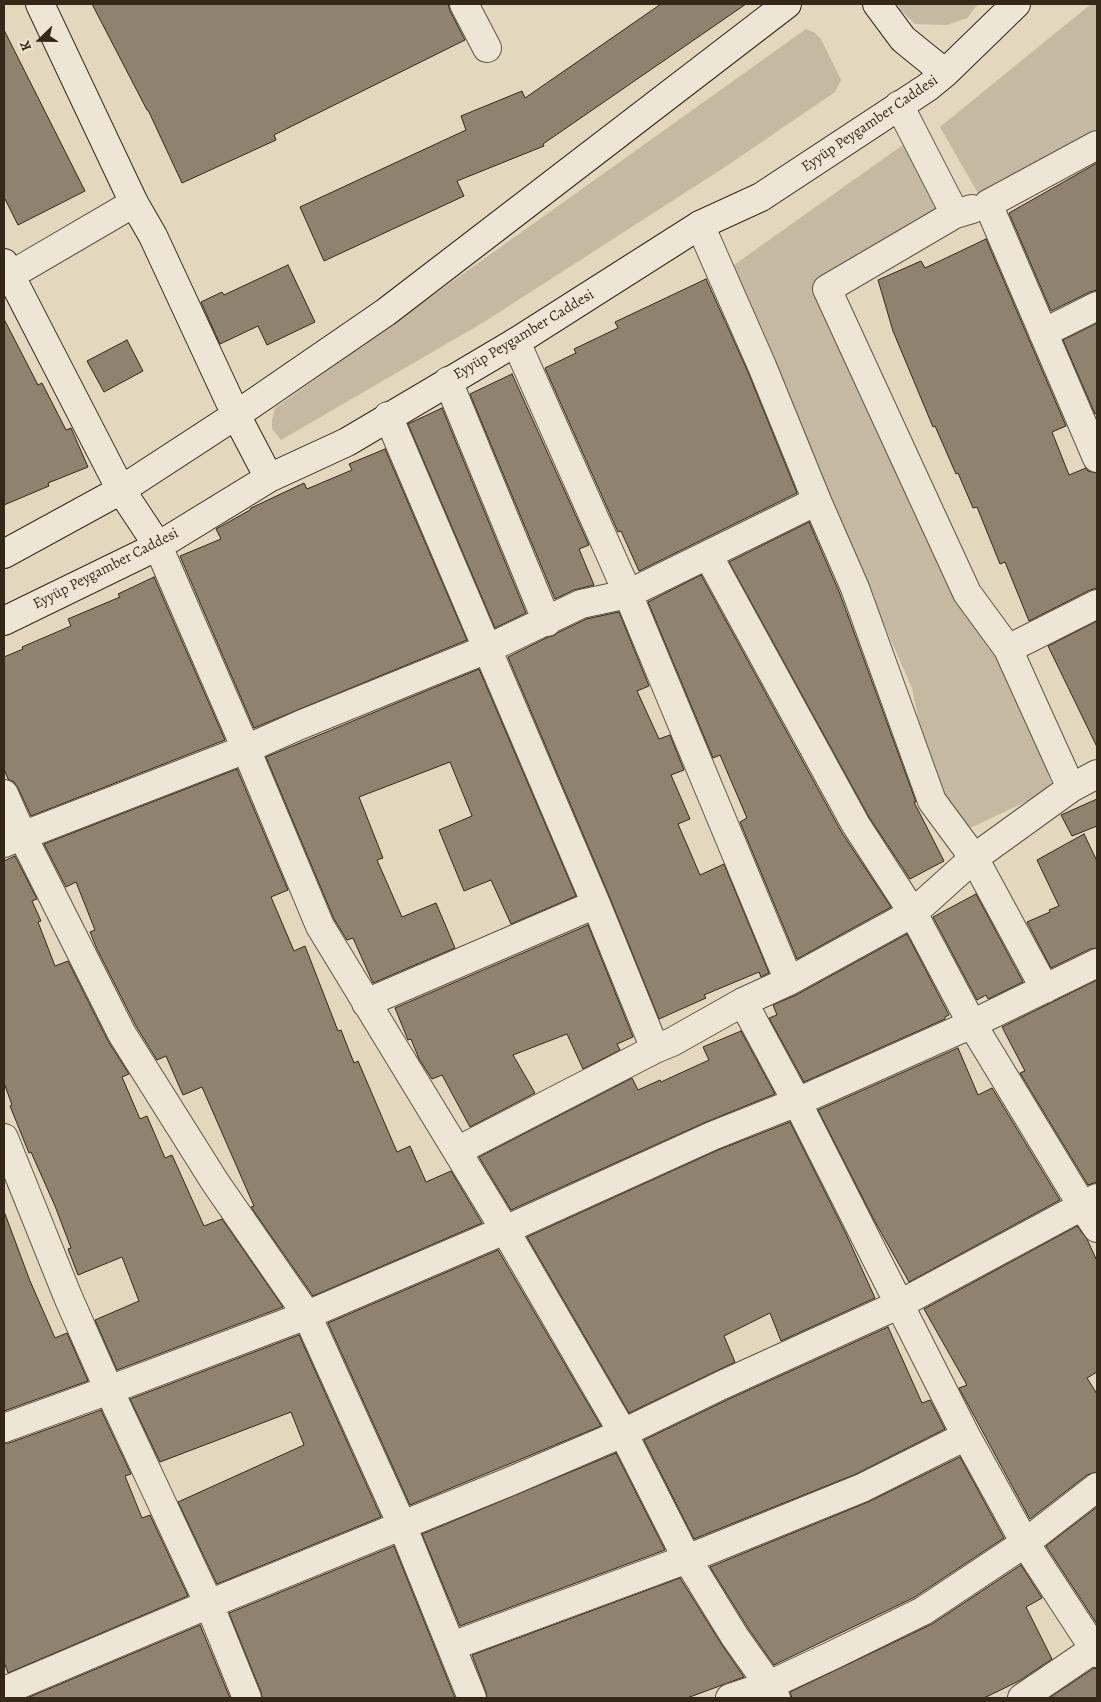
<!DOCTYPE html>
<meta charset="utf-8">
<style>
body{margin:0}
#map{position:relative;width:1101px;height:1702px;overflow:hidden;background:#e3d7be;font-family:Alegreya,serif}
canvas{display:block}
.frame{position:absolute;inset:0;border:5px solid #352819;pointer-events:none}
.north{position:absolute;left:15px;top:15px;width:50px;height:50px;-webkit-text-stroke:4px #ede5d5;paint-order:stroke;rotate:248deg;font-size:14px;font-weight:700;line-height:20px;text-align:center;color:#352819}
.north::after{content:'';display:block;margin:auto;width:18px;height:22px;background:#352819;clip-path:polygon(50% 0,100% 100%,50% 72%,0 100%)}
</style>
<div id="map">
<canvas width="1101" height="1702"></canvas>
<div class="frame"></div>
<div class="north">K</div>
</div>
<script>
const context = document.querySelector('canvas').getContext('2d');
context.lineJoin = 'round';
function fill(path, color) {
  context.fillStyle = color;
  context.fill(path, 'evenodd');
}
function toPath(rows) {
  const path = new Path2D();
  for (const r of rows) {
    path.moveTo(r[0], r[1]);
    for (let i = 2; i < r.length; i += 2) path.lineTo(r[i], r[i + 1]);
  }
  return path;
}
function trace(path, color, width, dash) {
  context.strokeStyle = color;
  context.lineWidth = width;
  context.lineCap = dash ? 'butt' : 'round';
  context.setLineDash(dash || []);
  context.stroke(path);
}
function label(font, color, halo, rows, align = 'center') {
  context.font = font + ' Alegreya,serif';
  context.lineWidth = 4;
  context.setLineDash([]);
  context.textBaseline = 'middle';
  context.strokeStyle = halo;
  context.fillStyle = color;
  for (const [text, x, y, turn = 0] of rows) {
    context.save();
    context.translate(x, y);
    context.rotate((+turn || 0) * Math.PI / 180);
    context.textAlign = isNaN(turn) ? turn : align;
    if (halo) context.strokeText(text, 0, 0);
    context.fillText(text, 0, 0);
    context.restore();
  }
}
const green = toPath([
 [898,4,978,4,967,18,947,25,915,24,899,9],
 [1091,4,1097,4,1097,143,979,195,940,127],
 [806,29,815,33,821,39,841,80,835,92,728,165,484,322,281,440,272,429,272,420,275,408],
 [907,142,939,212,813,291,957,599,1017,682,1053,789,966,830,929,770,912,688,727,270]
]);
const building = toPath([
 [92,4,448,4,450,11,465,40,274,135,276,140,182,183,148,110,147,110,92,4],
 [661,4,746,4,543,144,544,146,457,181,464,196,324,261,300,207,466,130,461,116,522,91,525,98,661,4],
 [4,30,85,191,18,225,4,197,4,30],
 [1097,163,1097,290,1090,292,1051,311,1009,213,1097,163],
 [986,239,1066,426,1052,432,1069,475,1086,468,1088,471,1097,473,1097,588,1090,590,1029,621,1005,562,1000,564,977,507,973,508,958,473,956,474,935,426,933,427,893,331,878,280,921,261,925,268,986,239],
 [288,265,315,322,267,345,258,326,220,344,201,302,222,292,224,295,288,265],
 [706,279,748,372,797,493,639,571,621,531,618,532,545,368,576,353,574,349,618,328,615,322,706,279],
 [4,319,38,385,42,383,66,430,71,428,88,467,48,483,49,486,4,505,4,319],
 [1097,323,1097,413,1095,414,1063,340,1097,323],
 [127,340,143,371,104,392,87,361,127,340],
 [512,374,589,545,579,549,594,585,574,590,555,599,470,394,512,374],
 [442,408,526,613,495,628,408,424,442,408],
 [385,449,467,640,254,728,180,556,221,539,216,529,250,510,251,508,304,483,307,489,352,470,349,464,385,449],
 [809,522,840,594,916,802,914,802,944,861,910,879,869,817,729,562,809,522],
 [701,575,842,833,891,907,797,959,740,822,747,818,720,755,713,758,648,602,701,575],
 [154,577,225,740,31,816,18,788,14,782,8,779,4,769,4,657,23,649,22,647,71,626,68,619,120,597,118,594,154,577],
 [619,612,649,686,637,691,659,739,670,735,684,770,671,775,690,819,678,824,700,875,724,864,769,973,761,977,759,972,704,995,706,998,659,1019,610,898,508,657,548,637,553,636,559,632,586,619,619,612],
 [1097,621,1097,747,1048,646,1097,621],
 [479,669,576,896,511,924,491,880,464,891,439,830,472,816,450,762,359,797,383,858,377,860,402,917,436,903,455,948,373,983,353,938,347,940,334,919,266,757,479,669],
 [237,769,288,890,271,897,294,951,305,946,338,1031,341,1030,354,1063,358,1061,397,1152,410,1146,426,1182,451,1171,482,1223,313,1296,251,1207,254,1206,202,1087,183,1095,166,1056,157,1060,136,1026,97,949,90,932,95,930,76,882,66,887,44,844,237,769],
 [1097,799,1097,826,1072,836,1061,815,1097,799],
 [1084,834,1097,861,1097,948,1090,949,1051,968,1027,922,1050,912,1049,910,1059,906,1037,860,1084,834],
 [15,856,37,899,32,901,41,921,38,922,55,966,68,961,108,1041,129,1074,122,1077,140,1119,147,1116,165,1158,172,1155,204,1226,222,1219,283,1307,117,1370,95,1320,139,1301,122,1257,78,1275,68,1249,71,1248,55,1206,31,1152,29,1153,10,1106,12,1105,4,1083,4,861,15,856],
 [976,894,1023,982,988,999,986,995,977,1000,933,917,976,894],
 [588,925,633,1037,617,1044,620,1050,583,1069,567,1034,513,1055,535,1093,470,1127,442,1075,432,1079,419,1059,411,1039,408,1040,395,1008,588,925],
 [907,934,949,1015,945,1017,945,1019,804,1082,769,1018,777,1015,773,1005,796,995,907,934],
 [1097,980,1097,1182,1088,1185,1020,1073,1025,1071,1002,1027,1097,980],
 [741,1031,775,1094,706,1122,511,1210,479,1157,632,1078,638,1090,660,1080,661,1082,709,1060,703,1047,741,1031],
 [958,1048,978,1095,992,1088,1060,1200,909,1282,874,1220,818,1110,958,1048],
 [790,1122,846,1234,875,1298,781,1341,770,1313,724,1336,735,1362,629,1413,527,1237,718,1150,790,1122],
 [5,1214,30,1281,55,1338,67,1333,88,1381,4,1411,4,1215,5,1214],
 [1077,1226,1087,1239,1097,1261,1097,1372,1087,1378,1097,1394,1097,1472,1087,1475,1030,1519,959,1388,967,1385,924,1309,1077,1226],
 [498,1250,601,1426,410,1505,328,1323,498,1250],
 [888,1327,922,1403,930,1400,945,1429,856,1474,694,1539,644,1440,729,1399,888,1327],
 [299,1335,381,1517,217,1584,178,1502,304,1445,291,1412,160,1462,130,1399,299,1335],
 [101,1410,131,1474,125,1476,142,1518,150,1515,188,1596,8,1673,4,1662,4,1443,9,1443,101,1410],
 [616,1453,665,1550,460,1626,422,1534,616,1453],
 [960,1457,1004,1538,915,1597,774,1665,748,1628,710,1567,868,1502,960,1457],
 [1097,1507,1097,1624,1046,1546,1097,1507],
 [394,1546,455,1698,262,1698,261,1692,229,1613,394,1546],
 [1021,1565,1042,1598,1026,1607,1052,1659,1019,1681,984,1698,792,1698,790,1692,932,1624,1021,1565],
 [680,1578,722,1645,744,1677,687,1698,487,1698,486,1692,472,1655,680,1578],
 [200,1625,230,1698,27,1698,200,1625],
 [1094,1668,1097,1669,1097,1698,1049,1698,1094,1668]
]);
const street = toPath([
 [464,4,487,48],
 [899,105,955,214,972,209],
 [1097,145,988,204,1097,458],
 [955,214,827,289,967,593,1008,649,1071,788],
 [700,225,762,366,817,501,855,588,932,801,974,858,1045,989],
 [4,279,134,203],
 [1043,333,1097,306],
 [516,342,628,594,789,981],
 [448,381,547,622],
 [388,416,596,904,655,1049],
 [158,546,246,749,320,926,505,1230,623,1433,687,1559,735,1637,769,1685,776,1698],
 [708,555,856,825,913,913,972,1024,1083,1207,1097,1228],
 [1008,649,1097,604],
 [4,794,22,835,122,1034,215,1182,307,1315,402,1525,472,1698],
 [4,843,246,749,300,725,487,649,581,604,628,594,817,501],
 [743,1002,797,1102,966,1436,1025,1543,1097,1653],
 [366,1003,596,904],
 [4,1138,68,1297,109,1390,209,1604,247,1698],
 [457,1151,655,1049,672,1042,743,1002,789,981,913,913,974,858,1071,788,1097,774],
 [4,1428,109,1390,307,1315,505,1230,712,1136,797,1102,972,1024,1097,963],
 [452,1646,687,1559,862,1488,966,1436],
 [4,1691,209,1604,511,1481,623,1433,722,1385,900,1304,1097,1198],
 [730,1698,769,1685,833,1655,923,1611,1025,1543,1097,1487],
 [1022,1698,1097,1647]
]);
const secondary = toPath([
 [40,4,134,203,153,236,236,415,269,478],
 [877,4,903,39,945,73],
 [4,263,121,490,158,546],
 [4,554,121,490,236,415,386,312,787,4],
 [4,621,158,546,269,478,347,442,516,342,700,225,761,197,928,87,945,73,1016,4]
]);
const streetNames = [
 ["Eyyüp Peygamber Caddesi",870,124,-34],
 ["Eyyüp Peygamber Caddesi",524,335,-31],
 ["Eyyüp Peygamber Caddesi",106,569,-27]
];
fill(green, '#c5b9a2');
fill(building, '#8f836f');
trace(building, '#352819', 1);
trace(street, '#605442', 30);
trace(secondary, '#352819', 30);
trace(street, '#ede5d5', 28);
trace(secondary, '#ede5d5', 28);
label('15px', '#352819', '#ede5d5', streetNames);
</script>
